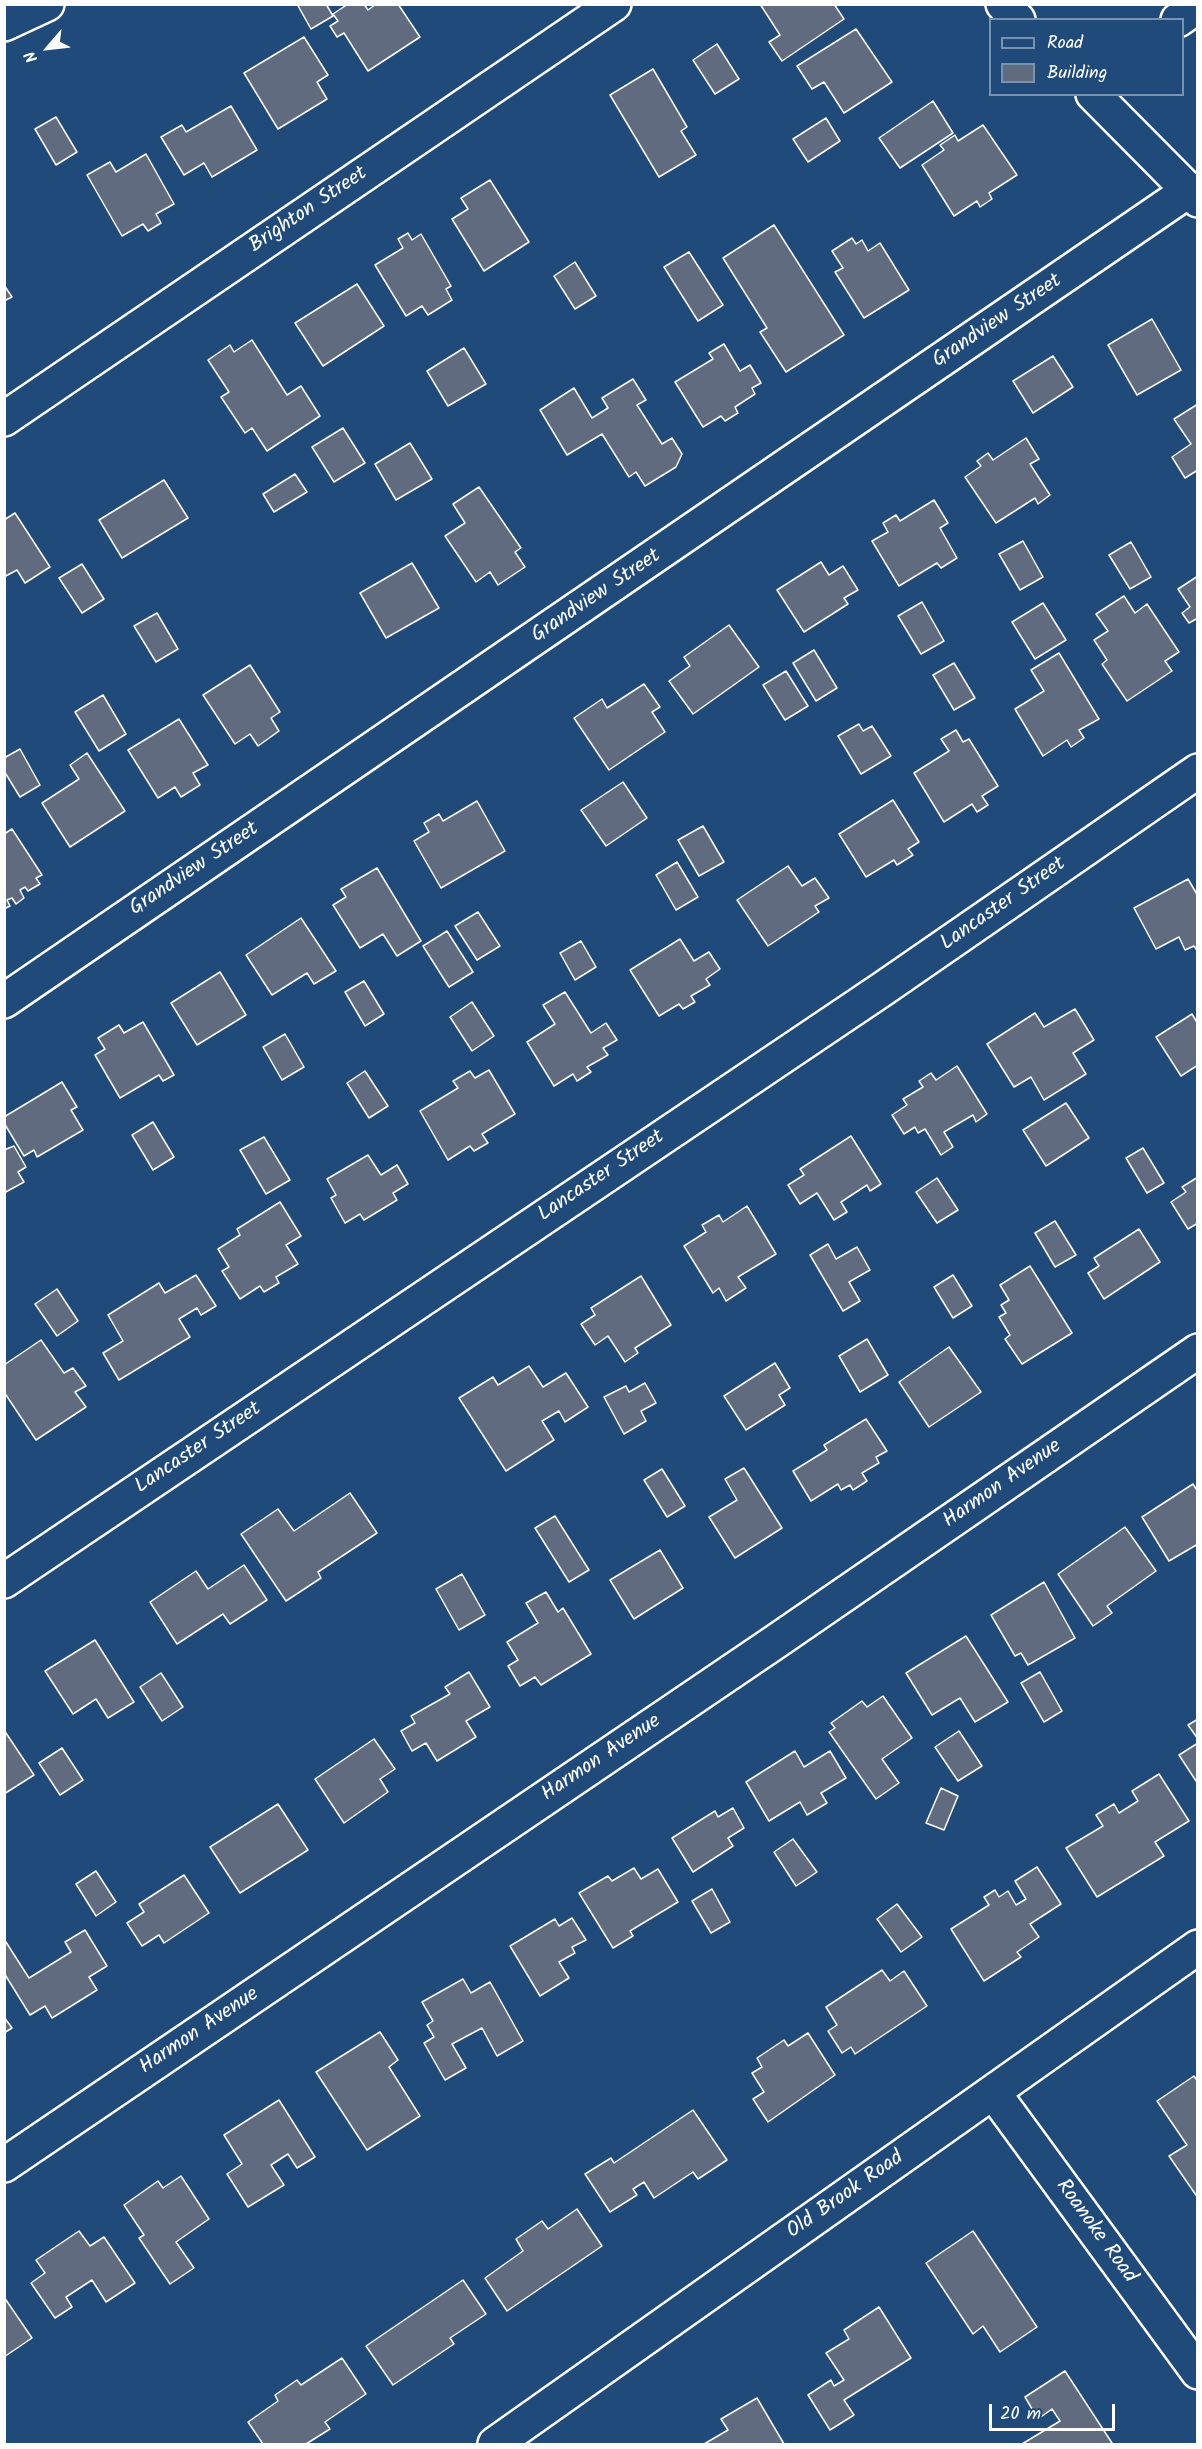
<!DOCTYPE html>
<style>
body{margin:0}
#map{position:relative;width:1202px;height:2449px;overflow:hidden;background:#1f4a7a;font-family:Kalam,sans-serif}
canvas{display:block}
.frame{position:absolute;inset:0;border:6px solid #fff;pointer-events:none}
.legend{position:absolute;left:989px;top:18px;width:195px;height:78px;box-sizing:border-box;background:#1f4a7a;border:2px solid #7992af;margin:0;padding:8px 10px;list-style:none;font-size:18px;color:#fff}
.legend li{display:flex;align-items:center;gap:12px;height:30px}
.legend b{width:30px;border:2px solid #7992af}
.north{position:absolute;left:18px;top:18px;width:60px;height:60px;-webkit-text-stroke:4px #1f4a7a;paint-order:stroke;rotate:242deg;font-size:16px;font-weight:700;line-height:24px;text-align:center;color:#fff}
.north::after{content:'';display:block;margin:auto;width:21px;height:27px;background:#fff;clip-path:polygon(50% 0,100% 100%,50% 72%,0 100%)}
.scale{position:absolute;left:989px;top:2404px;width:126px;height:27px;box-sizing:border-box;border:3px solid #fff;border-top:0;padding-left:8px;font-size:18px;line-height:21px;white-space:nowrap;color:#fff;-webkit-text-stroke:4px #1f4a7a;paint-order:stroke}
</style>
<div id="map">
<canvas width="1202" height="2449"></canvas>
<div class="frame"></div>
<ul class="legend">
<li><b style="height:8px;background:#1f4a7a"></b>Road</li>
<li><b style="height:16px;background:#606b80"></b>Building</li>
</ul>
<div class="north">N</div>
<div class="scale">20 m</div>
</div>
<script>
const context = document.querySelector('canvas').getContext('2d');
context.lineJoin = 'round';
function fill(path, color) {
  context.fillStyle = color;
  context.fill(path, 'evenodd');
}
function toPath(rows) {
  const path = new Path2D();
  for (const r of rows) {
    path.moveTo(r[0], r[1]);
    for (let i = 2; i < r.length; i += 2) path.lineTo(r[i], r[i + 1]);
  }
  return path;
}
function trace(path, color, width, dash) {
  context.strokeStyle = color;
  context.lineWidth = width;
  context.lineCap = dash ? 'butt' : 'round';
  context.setLineDash(dash || []);
  context.stroke(path);
}
function label(font, color, halo, rows, align = 'center') {
  context.font = font + ' Kalam,sans-serif';
  context.lineWidth = 5;
  context.setLineDash([]);
  context.textBaseline = 'middle';
  context.strokeStyle = halo;
  context.fillStyle = color;
  for (const [text, x, y, turn = 0] of rows) {
    context.save();
    context.translate(x, y);
    context.rotate((+turn || 0) * Math.PI / 180);
    context.textAlign = isNaN(turn) ? turn : align;
    if (halo) context.strokeText(text, 0, 0);
    context.fillText(text, 0, 0);
    context.restore();
  }
}
const building = toPath([
 [297,4,326,4,333,16,311,29,297,4],
 [348,4,364,4,368,10,376,4,398,4,420,37,368,71,344,33,337,37,330,26,338,21,333,14,348,4],
 [760,4,834,4,844,19,782,61,769,42,780,35,760,4],
 [856,29,892,82,844,113,824,82,812,89,797,66,856,29],
 [304,37,328,75,317,82,327,99,278,129,244,73,304,37],
 [717,44,739,79,715,94,693,60,717,44],
 [653,69,687,127,681,131,696,155,659,177,610,95,653,69],
 [933,101,953,133,900,168,879,138,933,101],
 [231,106,257,150,212,177,204,163,184,175,161,137,182,125,186,132,231,106],
 [56,117,77,152,56,165,35,129,56,117],
 [826,118,840,141,808,162,793,139,826,118],
 [983,125,1017,175,989,193,992,199,980,207,977,201,954,216,922,165,944,150,940,145,955,135,958,141,983,125],
 [146,154,174,204,156,214,161,223,148,231,143,224,122,236,87,175,110,162,116,172,146,154],
 [490,180,529,242,484,271,452,219,468,209,461,198,490,180],
 [774,225,844,335,786,372,760,332,767,328,723,258,774,225],
 [408,233,412,240,421,234,451,286,446,289,452,300,428,315,422,306,406,316,375,265,403,248,398,239,408,233],
 [852,238,856,244,862,240,868,251,880,243,909,290,864,318,835,272,843,268,832,251,852,238],
 [689,252,723,305,698,321,664,267,689,252],
 [575,262,596,296,575,309,554,276,575,262],
 [357,284,384,326,323,366,295,323,357,284],
 [4,285,12,297,4,301,4,285],
 [1152,319,1181,370,1137,395,1108,345,1152,319],
 [252,340,287,395,301,386,320,416,267,451,252,428,245,433,221,397,229,392,208,360,230,345,234,352,252,340],
 [724,344,740,371,750,365,761,383,752,388,755,394,735,407,738,413,725,421,721,416,703,427,675,382,713,359,709,353,724,344],
 [464,348,486,384,448,406,427,371,464,348],
 [1053,356,1073,387,1033,413,1013,381,1053,356],
 [633,379,646,400,637,405,662,444,672,438,682,454,676,467,645,486,636,472,629,477,602,434,567,455,540,410,574,388,592,418,608,408,602,398,633,379],
 [1198,404,1198,470,1185,478,1172,457,1191,444,1174,419,1198,404],
 [343,428,365,463,334,482,312,447,343,428],
 [1026,438,1039,459,1030,464,1050,495,1038,504,1035,498,996,523,965,477,981,466,977,461,988,453,993,460,1026,438],
 [410,443,432,479,396,500,375,464,410,443],
 [295,474,307,492,274,512,263,494,295,474],
 [164,480,188,518,122,558,99,520,164,480],
 [479,487,521,548,515,552,525,567,498,585,490,572,476,582,445,536,465,523,453,504,479,487],
 [934,500,948,523,940,528,957,558,941,568,937,563,899,586,872,541,888,532,883,523,896,515,900,521,934,500],
 [15,513,50,567,25,583,17,570,4,577,4,520,15,513],
 [1023,541,1043,577,1020,590,999,554,1023,541],
 [1131,542,1151,577,1130,589,1109,555,1131,542],
 [821,562,829,575,843,566,858,590,844,598,848,604,804,632,777,590,821,562],
 [412,563,439,608,386,638,360,593,412,563],
 [82,564,104,599,82,613,59,578,82,564],
 [1198,576,1198,618,1189,623,1182,613,1190,607,1178,589,1198,576],
 [1124,596,1135,613,1147,604,1179,652,1165,661,1172,671,1127,701,1102,664,1107,660,1094,640,1108,631,1096,614,1124,596],
 [922,602,944,641,921,654,898,616,922,602],
 [1043,603,1066,640,1035,659,1012,622,1043,603],
 [157,613,178,649,156,662,134,626,157,613],
 [729,625,759,667,693,714,669,681,690,666,684,657,729,625],
 [814,650,837,688,816,701,793,663,814,650],
 [1059,653,1099,719,1079,730,1084,738,1071,747,1067,740,1043,756,1015,709,1044,691,1031,670,1059,653],
 [954,663,975,698,954,710,933,675,954,663],
 [250,665,280,712,271,718,279,731,258,746,250,734,235,744,203,695,250,665],
 [786,671,808,706,785,720,763,685,786,671],
 [644,684,660,707,652,712,665,732,609,770,574,718,602,699,607,708,644,684],
 [103,695,126,734,99,751,75,712,103,695],
 [179,719,208,765,193,773,200,785,181,797,175,787,158,798,128,750,179,719],
 [859,724,863,731,872,726,891,756,861,774,838,736,859,724],
 [956,730,963,742,969,739,998,786,982,796,988,805,977,812,972,804,944,822,914,773,949,751,941,739,956,730],
 [20,749,40,785,20,797,4,771,4,758,20,749],
 [87,753,125,811,70,847,42,803,79,779,70,765,87,753],
 [623,782,647,818,606,846,581,810,623,782],
 [893,800,919,842,908,849,913,855,897,865,894,860,866,877,839,834,893,800],
 [477,801,505,851,441,888,414,841,429,832,424,823,439,814,443,821,477,801],
 [703,826,724,862,699,876,678,840,703,826],
 [12,829,42,875,36,878,40,884,28,891,25,887,20,890,24,898,16,904,12,898,7,900,10,906,4,909,4,834,12,829],
 [677,862,698,897,676,910,656,875,677,862],
 [788,866,802,886,815,878,829,898,815,906,819,912,768,946,737,900,788,866],
 [377,868,421,941,397,956,383,934,360,948,333,905,346,897,341,889,377,868],
 [1188,879,1198,896,1198,952,1194,946,1185,950,1179,937,1156,949,1134,908,1188,879],
 [478,912,500,946,477,960,455,926,478,912],
 [301,918,336,971,314,984,307,973,272,995,246,955,301,918],
 [447,931,473,972,449,987,423,946,447,931],
 [680,939,694,961,709,952,720,969,706,979,710,985,691,996,695,1002,683,1009,679,1004,659,1016,630,970,680,939],
 [581,941,596,967,575,980,560,953,581,941],
 [220,972,246,1015,197,1045,171,1003,220,972],
 [364,981,384,1014,365,1026,345,992,364,981],
 [565,992,591,1033,606,1023,617,1040,603,1048,608,1055,587,1067,591,1072,577,1081,573,1074,554,1086,527,1042,555,1024,543,1005,565,992],
 [472,1002,494,1036,472,1051,450,1017,472,1002],
 [1075,1009,1094,1040,1073,1053,1086,1074,1044,1100,1031,1077,1014,1087,987,1044,1035,1013,1044,1027,1075,1009],
 [1192,1014,1198,1024,1198,1065,1181,1076,1156,1037,1192,1014],
 [143,1022,174,1075,163,1081,159,1075,120,1098,95,1055,105,1049,98,1038,119,1025,124,1033,143,1022],
 [285,1034,304,1067,282,1080,263,1047,285,1034],
 [957,1066,987,1114,976,1122,973,1115,944,1132,953,1147,941,1155,925,1129,918,1133,915,1127,904,1134,892,1115,907,1105,903,1099,923,1087,919,1081,931,1073,936,1080,957,1066],
 [489,1070,515,1114,482,1134,488,1143,474,1151,470,1146,448,1160,420,1111,458,1088,453,1081,470,1071,475,1078,489,1070],
 [365,1071,388,1106,369,1118,347,1083,365,1071],
 [62,1082,77,1107,71,1110,83,1130,37,1157,34,1150,24,1156,4,1123,4,1117,62,1082],
 [1066,1103,1089,1138,1046,1166,1023,1130,1066,1103],
 [153,1122,174,1157,153,1170,132,1135,153,1122],
 [851,1136,881,1184,870,1191,867,1185,841,1202,847,1212,834,1220,817,1193,800,1204,788,1185,804,1175,800,1169,851,1136],
 [264,1137,290,1180,266,1194,240,1150,264,1137],
 [14,1146,26,1167,18,1172,24,1182,4,1193,4,1150,14,1146],
 [1143,1148,1164,1183,1147,1193,1126,1158,1143,1148],
 [368,1155,381,1175,397,1165,408,1184,393,1193,397,1200,364,1220,360,1214,345,1223,331,1198,336,1195,327,1179,368,1155],
 [1198,1177,1198,1223,1188,1229,1171,1202,1186,1192,1182,1187,1198,1177],
 [937,1178,958,1210,937,1223,916,1192,937,1178],
 [280,1202,301,1236,286,1245,298,1264,276,1277,279,1283,264,1292,260,1286,240,1299,222,1271,229,1267,218,1249,240,1235,237,1229,280,1202],
 [747,1206,776,1254,738,1277,746,1288,726,1301,719,1288,713,1293,684,1246,706,1232,702,1225,719,1215,723,1222,747,1206],
 [1055,1221,1076,1255,1055,1267,1035,1233,1055,1221],
 [1139,1229,1160,1262,1104,1299,1088,1273,1099,1266,1094,1258,1139,1229],
 [828,1244,836,1259,857,1247,870,1270,849,1282,860,1301,843,1311,810,1255,828,1244],
 [1030,1266,1072,1333,1022,1364,1005,1339,1010,1335,999,1317,1006,1313,1001,1305,1009,1300,1000,1285,1030,1266],
 [196,1275,216,1306,201,1315,197,1308,179,1319,190,1337,119,1380,103,1353,123,1341,108,1315,159,1283,165,1293,196,1275],
 [953,1275,972,1306,953,1318,934,1287,953,1275],
 [641,1276,671,1325,635,1348,638,1353,625,1362,608,1336,595,1345,581,1324,595,1315,591,1308,641,1276],
 [57,1289,78,1321,57,1336,35,1304,57,1289],
 [867,1339,888,1375,860,1392,839,1356,867,1339],
 [41,1340,64,1373,73,1368,86,1386,75,1392,86,1407,36,1440,4,1392,4,1365,41,1340],
 [949,1347,981,1392,929,1427,899,1382,949,1347],
 [775,1363,790,1388,779,1395,785,1405,746,1430,724,1396,775,1363],
 [529,1366,543,1387,566,1373,588,1407,565,1422,559,1411,542,1421,554,1440,506,1471,459,1398,493,1377,498,1385,529,1366],
 [645,1383,656,1403,641,1411,646,1421,624,1434,604,1397,626,1386,629,1392,645,1383],
 [866,1419,887,1451,876,1457,879,1463,862,1473,867,1481,853,1490,850,1485,841,1490,838,1484,811,1501,793,1471,827,1450,824,1445,866,1419],
 [744,1468,782,1528,735,1558,709,1517,737,1500,725,1479,744,1468],
 [662,1469,685,1506,667,1517,644,1480,662,1469],
 [1193,1484,1198,1492,1198,1544,1169,1561,1142,1517,1193,1484],
 [350,1493,377,1533,318,1572,321,1578,286,1601,241,1534,278,1509,294,1531,350,1493],
 [555,1516,589,1570,569,1582,535,1528,555,1516],
 [1125,1527,1156,1571,1107,1606,1112,1613,1093,1626,1058,1574,1125,1527],
 [660,1550,683,1588,634,1619,610,1580,660,1550],
 [244,1565,267,1600,230,1624,223,1614,177,1644,150,1602,196,1571,208,1589,244,1565],
 [462,1574,485,1615,459,1630,436,1589,462,1574],
 [1044,1582,1075,1638,1028,1665,1021,1653,1015,1656,991,1615,1044,1582],
 [546,1592,558,1612,563,1608,591,1654,541,1685,535,1677,520,1686,508,1666,518,1660,507,1642,538,1623,526,1603,546,1592],
 [966,1636,1008,1702,975,1722,960,1698,932,1715,906,1673,966,1636],
 [95,1640,134,1702,108,1718,96,1699,73,1714,45,1671,95,1640],
 [469,1672,490,1707,466,1721,476,1737,437,1761,426,1743,412,1751,401,1731,415,1723,411,1716,450,1694,445,1687,469,1672],
 [1040,1672,1062,1711,1044,1722,1021,1683,1040,1672],
 [161,1673,183,1707,162,1721,140,1687,161,1673],
 [883,1696,912,1738,882,1759,899,1783,876,1799,829,1732,835,1728,831,1723,862,1701,867,1707,883,1696],
 [1198,1719,1198,1739,1188,1725,1198,1719],
 [4,1730,34,1775,4,1794,4,1730],
 [959,1731,982,1766,958,1781,935,1747,959,1731],
 [374,1739,395,1769,380,1779,388,1792,344,1823,315,1779,374,1739],
 [1198,1743,1198,1784,1179,1755,1198,1743],
 [62,1748,83,1780,60,1795,39,1763,62,1748],
 [795,1751,804,1767,830,1751,846,1778,821,1793,827,1803,807,1815,800,1802,769,1821,746,1782,795,1751],
 [1159,1774,1189,1821,1155,1842,1164,1856,1097,1897,1066,1848,1103,1826,1096,1815,1114,1804,1119,1813,1138,1801,1132,1791,1159,1774],
 [941,1788,958,1796,944,1830,926,1823,941,1788],
 [278,1804,308,1850,240,1893,210,1847,278,1804],
 [733,1808,744,1828,728,1838,733,1846,693,1872,672,1838,715,1811,718,1817,733,1808],
 [793,1839,817,1872,796,1886,774,1852,793,1839],
 [1037,1867,1061,1904,1030,1924,1039,1937,1017,1952,1021,1957,984,1981,951,1929,989,1905,984,1897,995,1890,999,1897,1008,1891,1016,1905,1026,1899,1015,1881,1037,1867],
 [634,1868,641,1879,658,1869,678,1902,630,1931,633,1936,613,1948,579,1893,608,1876,612,1881,634,1868],
 [96,1871,116,1902,96,1916,76,1884,96,1871],
 [184,1875,209,1913,164,1943,159,1935,142,1946,127,1923,144,1912,139,1904,184,1875],
 [712,1889,730,1922,711,1933,692,1901,712,1889],
 [897,1904,922,1937,901,1952,877,1919,897,1904],
 [572,1918,586,1940,572,1947,575,1953,559,1962,569,1978,540,1996,510,1946,555,1919,559,1926,572,1918],
 [85,1930,107,1966,89,1977,97,1990,52,2018,45,2006,30,2015,4,1973,4,1939,29,1978,71,1952,65,1942,85,1930],
 [882,1970,890,1981,904,1971,927,2006,855,2054,851,2047,842,2053,828,2031,837,2025,826,2007,882,1970],
 [463,1979,471,1993,490,1982,523,2041,497,2056,482,2028,452,2044,466,2068,445,2080,424,2043,434,2037,427,2025,433,2021,422,2002,463,1979],
 [4,2017,12,2028,4,2033,4,2017],
 [380,2032,398,2060,389,2067,420,2116,367,2150,316,2072,380,2032],
 [808,2033,835,2075,768,2122,753,2099,764,2092,752,2073,762,2067,757,2058,784,2040,788,2046,808,2033],
 [1194,2076,1198,2082,1198,2198,1169,2156,1187,2145,1157,2101,1194,2076],
 [279,2100,315,2157,297,2168,288,2154,271,2165,284,2185,248,2207,227,2174,242,2164,224,2135,279,2100],
 [693,2110,727,2160,698,2179,693,2172,654,2198,644,2182,633,2189,637,2195,610,2212,585,2174,611,2158,614,2163,693,2110],
 [181,2176,209,2219,176,2242,194,2268,170,2284,139,2238,144,2235,124,2205,158,2181,163,2188,181,2176],
 [577,2209,602,2246,507,2311,485,2278,523,2251,516,2239,542,2221,548,2229,577,2209],
 [79,2231,90,2246,104,2237,135,2283,106,2302,92,2280,66,2297,72,2307,55,2318,31,2283,45,2273,36,2260,79,2231],
 [973,2231,1037,2327,1000,2352,983,2326,973,2334,926,2263,973,2231],
 [463,2280,486,2314,450,2338,454,2344,393,2385,366,2346,463,2280],
 [4,2297,32,2338,4,2357,4,2297],
 [879,2307,911,2358,844,2400,854,2415,830,2430,808,2395,831,2380,834,2386,844,2380,826,2353,849,2339,844,2330,879,2307],
 [342,2358,366,2394,325,2422,330,2429,306,2444,263,2444,248,2422,278,2401,275,2395,297,2380,301,2385,342,2358],
 [1065,2371,1112,2443,1110,2444,1022,2444,1060,2421,1052,2409,1038,2419,1025,2397,1065,2371],
 [757,2398,784,2444,704,2444,728,2430,721,2419,757,2398]
]);
const minor = toPath([
 [1003,4,1018,20],
 [1178,20,1198,6],
 [4,24,47,4],
 [1093,94,1198,200],
 [4,419,614,4],
 [4,1001,1188,191],
 [4,1581,884,988,1198,771],
 [993,2092,1198,2372],
 [4,2165,778,1640,1198,1351],
 [495,2444,1198,1947]
]);
const streetNames = [
 ["Brighton Street",309,211,-34],
 ["Grandview Street",998,322,-34],
 ["Grandview Street",597,597,-34],
 ["Grandview Street",195,870,-34],
 ["Lancaster Street",1004,905,-35],
 ["Lancaster Street",602,1177,-34],
 ["Lancaster Street",199,1449,-34],
 ["Harmon Avenue",1003,1485,-35],
 ["Harmon Avenue",602,1759,-34],
 ["Harmon Avenue",200,2032,-34],
 ["Old Brook Road",846,2196,-35],
 ["Roanoke Road",1095,2232,54]
];
fill(building, '#606b80');
trace(building, '#fff', 1.5);
trace(minor, '#fff', 38);
trace(minor, '#1f4a7a', 33);
label('21px', '#fff', '#1f4a7a', streetNames);
</script>
